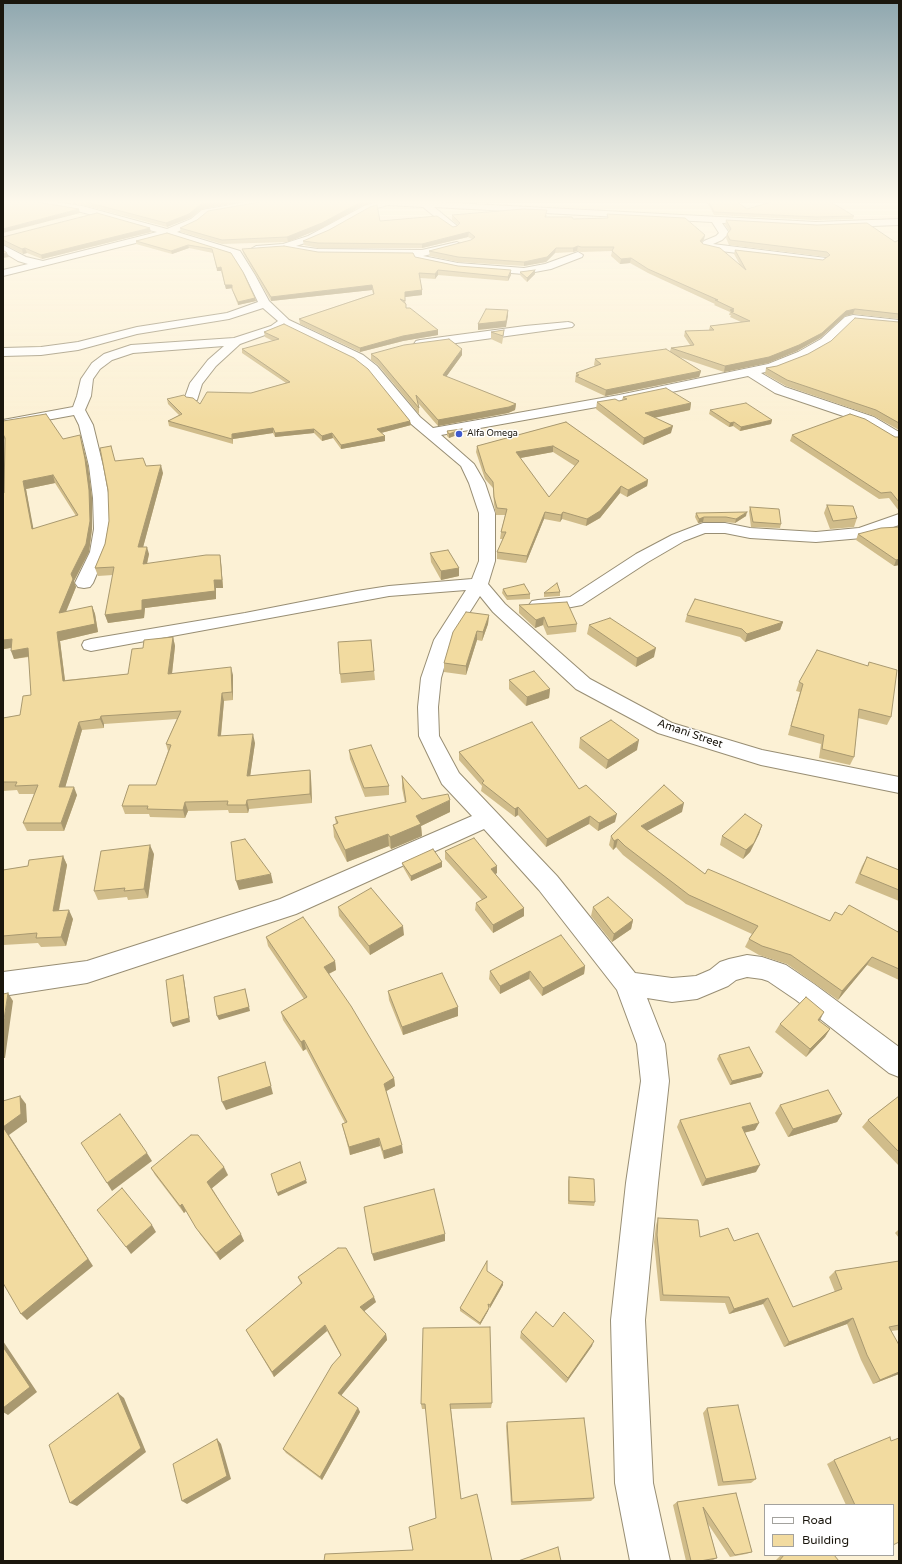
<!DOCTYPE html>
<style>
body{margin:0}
#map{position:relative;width:902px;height:1564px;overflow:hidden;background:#fcf1d5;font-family:"Varela Round",sans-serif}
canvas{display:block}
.frame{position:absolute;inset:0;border:4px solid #1a160d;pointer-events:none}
.legend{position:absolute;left:764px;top:1504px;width:130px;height:52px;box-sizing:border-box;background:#fff;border:1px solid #a3a29e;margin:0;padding:5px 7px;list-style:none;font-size:12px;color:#1a160d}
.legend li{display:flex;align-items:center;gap:8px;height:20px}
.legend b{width:20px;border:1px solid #a3a29e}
</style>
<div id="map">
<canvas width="902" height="1564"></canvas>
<div class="frame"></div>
<ul class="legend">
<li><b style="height:5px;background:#fff"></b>Road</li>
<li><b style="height:11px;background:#f2dba0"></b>Building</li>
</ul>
</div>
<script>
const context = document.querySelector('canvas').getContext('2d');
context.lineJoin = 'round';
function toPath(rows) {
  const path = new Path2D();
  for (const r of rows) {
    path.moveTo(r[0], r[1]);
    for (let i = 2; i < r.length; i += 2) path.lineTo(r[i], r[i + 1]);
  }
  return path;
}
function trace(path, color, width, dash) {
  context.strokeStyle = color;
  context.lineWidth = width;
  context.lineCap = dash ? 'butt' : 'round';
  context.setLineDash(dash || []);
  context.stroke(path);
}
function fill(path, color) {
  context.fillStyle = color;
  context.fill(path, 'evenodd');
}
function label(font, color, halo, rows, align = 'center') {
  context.font = font + ' "Varela Round",sans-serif';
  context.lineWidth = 3;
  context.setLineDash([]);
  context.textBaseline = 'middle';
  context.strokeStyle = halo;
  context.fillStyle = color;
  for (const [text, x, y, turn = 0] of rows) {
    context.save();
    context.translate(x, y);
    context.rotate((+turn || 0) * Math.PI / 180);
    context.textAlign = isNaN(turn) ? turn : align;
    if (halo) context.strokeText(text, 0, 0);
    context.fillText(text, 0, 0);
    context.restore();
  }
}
const minor = toPath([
 [35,202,54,202,82,206,167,229,191,219,202,210,247,202,264,202,260,205,208,214,197,223,177,232,240,251,255,275,269,301,289,320,363,355,377,366,420,417,433,428,619,395,768,364,798,352,821,339,845,317,853,315,899,320,899,326,853,321,829,345,806,358,775,370,761,373,785,387,874,417,899,432,899,442,894,441,864,423,775,393,748,376,619,403,441,435,474,464,485,483,495,513,495,561,488,584,505,604,590,679,672,723,762,750,899,777,899,793,761,765,658,733,576,689,493,612,480,596,452,640,441,678,438,707,439,736,459,773,557,876,635,973,672,978,696,976,710,970,720,962,729,959,747,955,762,957,786,965,814,984,899,1047,899,1077,889,1073,796,1000,768,981,762,979,747,977,736,980,728,986,697,999,672,1002,647,998,665,1044,669,1081,658,1183,645,1320,653,1483,670,1561,630,1561,615,1483,611,1320,626,1183,641,1081,637,1044,617,990,539,890,484,829,296,914,87,983,3,996,3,972,87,961,280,899,472,816,442,784,419,736,418,707,421,678,434,640,466,590,389,596,91,651,84,649,82,645,84,641,91,639,245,613,357,591,389,586,472,579,479,561,479,513,469,483,461,466,410,423,369,372,355,361,285,327,279,330,240,344,216,366,202,384,197,400,192,401,187,400,185,397,190,383,208,360,224,346,133,353,112,360,100,369,93,379,91,396,85,410,93,425,103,466,109,498,110,529,106,552,93,583,90,587,84,588,78,587,75,583,90,552,94,529,93,498,89,466,79,425,74,415,3,428,3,420,73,407,77,396,81,379,92,363,104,354,131,345,234,338,271,326,278,321,263,308,229,319,137,334,78,350,41,355,3,356,3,348,41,347,78,342,137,327,227,313,258,302,245,275,232,255,168,235,3,276,3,270,28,264,18,261,3,252,3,245,26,257,43,261,157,232,81,212,39,205,35,202],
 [379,202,433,202,816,222,899,219,899,225,816,228,722,223,729,233,722,240,713,244,826,258,827,260,822,263,712,250,703,247,701,245,704,241,716,236,719,233,712,222,434,207,456,225,458,227,456,229,453,230,450,229,423,207,388,205,370,210,314,240,296,246,318,249,422,250,457,242,462,245,460,247,423,256,458,263,524,268,545,264,578,252,583,255,582,257,551,269,524,274,458,269,415,260,414,258,415,256,318,255,285,250,256,252,251,249,256,246,283,244,308,236,364,206,379,202],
 [568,322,572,323,574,325,572,327,420,348,416,347,414,344,416,341,420,340,525,326,568,322],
 [899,514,899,525,862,538,816,542,750,538,725,533,705,533,684,541,648,562,582,605,561,609,538,610,532,609,529,605,532,601,538,600,570,597,636,554,672,535,703,523,725,523,750,528,816,532,859,528,899,514]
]);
const wall = toPath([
 [63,202,240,202,202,209,190,218,167,227,82,205],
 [260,202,378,202,363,205,322,228,288,242,222,244,181,232,180,228],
 [707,202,737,202,747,209,854,216,853,219,816,220,714,215],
 [607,214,705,235,704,239,702,242,703,244,740,265,734,254,735,250,823,260,827,257,729,245,726,238,727,234,729,231,725,225,726,220,895,242,899,240,899,319,853,314,845,316,820,338,797,351,768,363,724,372,679,357,701,371,699,377,605,396,575,382,576,373,595,366,594,365,595,359,670,351,671,348,690,345,684,336,685,331,709,330,710,326,741,322,730,317,731,315,729,315,730,312,714,305,715,304,648,273,630,263,620,264,611,256,612,251,581,252,577,251,573,252,555,253,546,262,524,266,458,262,430,256,429,251,471,240,472,239,468,237,422,248,318,248,304,245,303,241,380,221,453,227,458,225,452,220,452,215,547,215,546,217,573,219,607,218],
 [151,232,42,259,27,253,23,254,3,244,3,237],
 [167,233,231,253,255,298,256,301,238,305,233,292,232,288,226,289,221,271,217,271,213,253,189,248,172,254,136,244,136,241],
 [242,249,415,257,458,266,511,275,508,281,438,275,435,279,420,278,422,290,422,295,405,297,406,308,438,330,438,335,403,341,360,352,300,324,299,319,373,294,372,290,271,301,243,253],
 [535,270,535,274,527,282,520,275,520,272],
 [899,322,899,430,874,416,786,386,765,374,766,368,777,366],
 [284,324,410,421,411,425,381,433,385,436,385,441,341,449,333,438,322,441,314,433,275,437,273,433,233,439,233,444,169,426,168,421,179,415,168,404,167,399,186,397,200,404,251,393,286,383,242,353,242,349,273,341,265,337,264,332],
 [504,330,503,338,502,344,491,339,491,332],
 [371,354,462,355,446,377,516,404,515,410,508,413,438,426,418,403,419,408,419,414,378,365,371,360],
 [623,397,691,403,690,410,654,418,671,433,643,445,596,409,597,402,619,401,622,400],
 [710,410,772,420,771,424,740,431,733,426,729,427,709,414],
 [3,421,63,439,82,442,88,466,92,498,92,529,89,552,74,581,76,587,66,612,92,606,95,614,98,632,60,641,65,680,128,674,143,648,173,637,175,646,172,674,233,675,233,700,224,701,221,736,255,743,250,776,310,770,311,778,312,803,249,809,248,813,229,813,228,810,188,811,185,818,150,817,149,814,125,814,122,806,156,785,168,751,166,744,177,719,104,724,104,728,82,730,65,787,77,795,64,831,27,831,23,823,34,794,19,794,17,790,3,791,3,718,20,715,31,695,29,657,14,659,11,648,4,649,3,646,3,493,4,493,5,440,3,436],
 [55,483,76,516,33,529,26,489],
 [566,422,648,480,647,486,627,497,620,493,600,518,586,526,562,519,560,522,544,519,526,563,497,559,497,552,503,539,500,539,501,532,505,515,496,515,494,504,493,488,485,479,476,452,477,446],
 [553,452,575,466,549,497,520,458],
 [462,429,462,433,449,438,447,436,447,431],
 [792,435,895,437,899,437,899,511,889,498,879,499,790,441],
 [115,461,146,466,163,473,143,547,149,554,147,564,221,563,223,588,216,588,216,599,145,608,144,618,108,623,105,615,113,575,98,576,95,568,105,544,109,521],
 [827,505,857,518,854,527,830,529,824,513],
 [750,507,781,524,780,528,751,527,749,511],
 [696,513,746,516,735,523,725,522,703,522,698,523,695,517],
 [899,527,899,565,894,566,856,540,858,534],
 [430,553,459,568,459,576,441,580,431,562],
 [503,589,530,594,530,599,507,600,502,593],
 [560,592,560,596,544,597,544,593],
 [519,605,577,624,576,632,547,635,543,625,535,628,519,613],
 [489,615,488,624,482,641,477,640,466,675,444,672,444,663],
 [687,615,783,622,780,630,745,642,740,637,685,622],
 [589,625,654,657,636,667,587,634],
 [371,640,375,680,341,683,340,674],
 [509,680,550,689,549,698,526,706,509,689],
 [799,682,891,717,887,725,858,718,854,757,850,765,819,758,821,744,788,735,800,692,796,691],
 [580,738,637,750,606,769,579,748],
 [349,750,389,786,389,795,365,797,350,759],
 [459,752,579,789,615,822,598,831,589,824,546,847,518,815,515,817,481,791,482,786,459,760],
 [402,776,422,799,450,812,421,826,422,836,391,849,389,846,347,862,334,837,333,825,336,824,335,817,405,803,402,788],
 [682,812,647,831,705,874,830,921,842,915,897,932,899,929,899,980,867,965,838,1000,787,964,759,955,745,947,749,939,752,934,686,904,623,855,616,847,613,850,609,845,611,836],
 [762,825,759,834,750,852,743,859,720,845,722,836],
 [445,851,497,866,497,873,495,874,524,908,524,916,493,933,475,910,476,903,482,900,445,859],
 [154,854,148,898,128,900,127,897,98,900,94,891],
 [63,856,67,865,59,911,73,919,66,946,41,947,38,943,3,945,3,870,28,866],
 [867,857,899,870,899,901,855,883,862,866],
 [442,862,442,867,411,881,403,867,402,863],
 [338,907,404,935,370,955,339,916],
 [593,907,633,920,631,929,612,942,591,916],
 [266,937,335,961,336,970,329,974,394,1078,395,1086,386,1091,403,1153,384,1159,380,1146,350,1155,342,1124,345,1123,306,1049,303,1051,283,1020,281,1012,304,999,268,946],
 [585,966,584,974,542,996,529,979,500,994,489,979,490,971],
 [388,991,458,1007,458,1016,403,1035,389,1000],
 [819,1021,830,1029,825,1037,806,1057,775,1032,780,1024],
 [719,1055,761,1077,730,1085,717,1059],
 [899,1096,899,1166,862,1127,868,1120],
 [780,1105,842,1114,837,1122,788,1137,775,1113],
 [680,1120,755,1130,744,1133,756,1172,702,1186,677,1127],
 [151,1168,228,1175,212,1188,244,1241,220,1260,200,1234,186,1211,184,1213,155,1175],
 [569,1177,595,1202,594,1206,568,1204,568,1181],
 [658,1218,700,1237,734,1241,793,1307,835,1292,829,1277,835,1271,899,1261,899,1330,891,1331,899,1374,873,1384,861,1360,847,1324,784,1347,763,1304,729,1314,725,1303,660,1301,654,1242,656,1225],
 [899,1229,899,1238,895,1233],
 [487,1271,503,1285,490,1308,489,1307,488,1311,480,1325,460,1311,460,1308],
 [298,1277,376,1302,364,1311,386,1334,387,1340,341,1395,358,1408,360,1412,322,1480,286,1453,283,1449,341,1356,327,1331,274,1377,246,1330,301,1284],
 [553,1327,592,1346,566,1383,520,1338,521,1332],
 [492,1403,491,1408,451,1409,461,1499,413,1550,436,1518,426,1409,422,1409,421,1404],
 [707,1408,756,1479,751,1483,718,1486,703,1413],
 [507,1422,594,1498,591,1501,511,1505,506,1426],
 [891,1441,893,1505,846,1505,827,1464,834,1460],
 [736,1493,752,1552,746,1554,730,1557,708,1524,717,1558,713,1560,708,1561,686,1561,673,1505,677,1502],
 [781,1555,834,1555,839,1561,775,1561]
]);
const shadedWall = toPath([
 [216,202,240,202,202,209,190,218,167,227,166,223,201,204],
 [361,202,378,202,363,205,322,228,288,242,287,237],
 [79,209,80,213,3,233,3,229],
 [150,228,151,232,42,259,41,255],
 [469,232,468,237,422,248,422,244],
 [705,235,704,239,700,245,700,241],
 [188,245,189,248,172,254,171,251],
 [578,246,577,251,573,252,573,248],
 [25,248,27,253,23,254,22,249],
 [556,248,555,253,546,262,524,266,524,262],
 [7,253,9,257,3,258,3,254],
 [631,258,630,263,620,264,621,259],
 [221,267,221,271,217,271,217,268],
 [438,270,438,275,435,279,435,274],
 [511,270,511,275,508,281,508,277],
 [535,270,535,274,527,282,527,278],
 [225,285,232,285,233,288,226,289],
 [372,285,372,290,271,301,271,297],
 [422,290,422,295,405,297,405,292],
 [255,298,256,301,238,305,238,302],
 [855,309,853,314,845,316,820,338,797,351,768,363,724,372,725,366,846,311],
 [508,310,508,316,506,327,478,330,478,324],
 [438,330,438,335,403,341,360,352,360,348,403,336],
 [462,349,462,355,443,381,443,375],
 [701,371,699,377,605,396,606,390],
 [691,403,690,410,644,420,645,413],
 [516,404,515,410,508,413,438,426,438,420],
 [772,420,771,424,740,431,741,427],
 [410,421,411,425,377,434,377,429],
 [734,422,733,426,729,427,730,423],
 [673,426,671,433,643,445,644,438],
 [273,428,273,433,233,439,233,444,232,434],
 [314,429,314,433,275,437,275,433],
 [462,429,462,433,449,438,449,434],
 [332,433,333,438,322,441,322,436],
 [80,435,88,466,92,498,92,529,89,552,74,581,76,587,62,621,59,613,71,574,86,544],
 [385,436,385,441,341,449,341,445],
 [553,446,553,452,515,459,516,452],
 [161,465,163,473,141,555,138,547],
 [53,475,55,483,26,489,35,537,32,529,23,481],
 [648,480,647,486,627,497,628,490],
 [621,486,620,493,600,518,586,526,587,519],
 [545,512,544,519,526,563,527,556],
 [563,512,562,519,560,522,561,515],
 [747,512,746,516,735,523,736,519],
 [704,517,703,522,698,523,699,519],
 [147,547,149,554,145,572,143,564],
 [220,555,221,563,223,588,216,588,216,599,145,608,144,618,108,623,105,615,142,600,214,580],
 [899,559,899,565,894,566,896,560],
 [459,568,459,576,441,580,441,571],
 [92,606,95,614,98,632,60,641,66,689,63,681,57,632],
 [489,615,488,624,482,641,483,632],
 [544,617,543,625,535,628,536,620],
 [783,622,780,630,745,642,747,634],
 [477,631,477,640,466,675,466,666],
 [173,637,175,646,171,682,168,674],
 [12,639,15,647,4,649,3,646,3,640],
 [28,648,31,656,14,659,11,651],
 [656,648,654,657,636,667,637,658],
 [231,667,233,675,233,700,232,692],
 [550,689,549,698,526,706,527,697],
 [222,693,224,701,220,744,218,736],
 [101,716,104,724,104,728,100,719],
 [79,722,82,730,63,795,59,787],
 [253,734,255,743,249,784,247,776],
 [639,740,637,750,606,769,608,760],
 [310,770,311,778,312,803,310,794],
 [74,787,77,795,64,831,61,823],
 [247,800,249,809,248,813,246,805],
 [450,800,450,812,421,826,422,836,391,849,390,837,416,816],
 [185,802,188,811,185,818,183,810],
 [684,803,682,812,639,835,641,826],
 [518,807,518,815,515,817,515,809],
 [617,814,615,822,598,831,599,823],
 [590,816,589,824,546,847,547,839],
 [762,825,759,834,750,852,743,859,746,850],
 [388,834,389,846,347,862,345,850],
 [618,839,616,847,613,850,614,841],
 [150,845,154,854,148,898,144,889],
 [63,856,67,865,57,920,53,911],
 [442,862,442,867,411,881,411,876],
 [497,866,497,873,491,877,491,869],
 [271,874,273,883,239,890,236,881],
 [524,908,524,916,493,933,493,925],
 [69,910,73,919,66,946,61,937],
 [633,920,631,929,612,942,614,934],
 [403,926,404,935,370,955,369,946],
 [872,957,867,965,838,1000,842,991],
 [335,961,336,970,326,975,324,967],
 [585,966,584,974,542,996,543,988],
 [530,971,529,979,500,994,500,986],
 [183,975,184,979,190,1022,173,1027,171,1023],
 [245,989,250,1011,219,1020,217,1016],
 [8,993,13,1001,5,1058,3,1058,3,1026],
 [458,1007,458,1016,403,1035,402,1027],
 [824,1012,820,1020,813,1028,818,1020],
 [830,1029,825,1037,806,1057,810,1049],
 [304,1040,306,1049,303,1051,301,1042],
 [265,1062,273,1094,226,1110,222,1102],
 [763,1073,761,1077,730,1085,732,1081],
 [394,1078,395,1086,385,1092,384,1084],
 [20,1096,26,1104,27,1122,9,1135,93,1266,27,1320,21,1314,3,1127],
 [842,1114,837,1122,788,1137,793,1129],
 [759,1123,755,1130,738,1134,742,1127],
 [379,1138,380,1146,350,1155,349,1147],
 [402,1145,403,1153,384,1159,383,1151],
 [147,1153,152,1161,112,1191,107,1183],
 [760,1165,756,1172,702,1186,706,1179],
 [224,1167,228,1175,211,1189,207,1182],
 [306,1180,307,1183,278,1196,277,1193],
 [182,1204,186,1211,184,1213,180,1206],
 [152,1225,156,1232,131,1254,126,1247],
 [241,1234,244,1241,220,1260,216,1253],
 [445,1234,445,1241,374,1261,372,1254],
 [503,1282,503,1285,490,1308,490,1305],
 [374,1297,376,1302,362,1313,360,1307],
 [768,1298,763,1304,729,1314,734,1309],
 [489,1308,488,1311,480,1325,480,1323],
 [853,1318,847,1324,784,1347,789,1342],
 [325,1325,327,1331,274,1377,272,1372],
 [386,1334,387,1340,340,1397,338,1393],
 [3,1341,37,1392,8,1415,3,1412],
 [594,1341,592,1346,566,1383,568,1378],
 [899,1372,899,1374,873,1384,880,1380],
 [118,1393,124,1398,146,1452,77,1506,70,1503],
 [358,1408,360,1412,322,1480,320,1477],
 [217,1439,221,1444,231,1479,187,1504,182,1501]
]);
const building = toPath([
 [3,202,37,202,79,209,3,229,3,202],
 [86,202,216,202,201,204,189,214,166,223,86,202],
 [260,202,361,202,322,223,287,237,222,240,180,228,197,220,208,211,260,202],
 [709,202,737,202,747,209,772,202,830,202,841,208,854,216,817,217,714,212,709,202],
 [377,205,380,221,437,216,453,227,457,226,460,223,452,215,523,209,547,210,545,217,572,217,573,219,608,218,607,214,685,218,705,235,700,241,703,244,720,248,746,270,735,250,823,260,830,255,827,252,730,240,727,234,731,229,726,220,817,225,867,223,895,242,899,240,899,314,855,309,846,311,822,333,799,345,769,357,725,366,671,348,694,345,685,331,714,330,710,326,750,321,731,312,734,311,730,310,734,309,715,300,718,300,648,269,631,258,621,259,612,251,614,247,581,247,578,246,573,248,556,248,547,257,524,262,458,257,429,251,471,240,475,237,469,232,422,244,318,243,303,241,329,230,370,207,377,205],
 [97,213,150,228,41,255,25,248,22,249,3,240,3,237,97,213],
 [167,233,231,253,243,272,255,298,238,302,232,289,232,285,225,285,221,267,217,268,212,249,188,245,171,251,136,241,167,233],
 [284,246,318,252,413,253,415,257,458,266,511,270,508,277,438,270,435,274,419,273,422,290,405,292,405,301,400,299,406,304,406,308,410,308,438,330,403,336,360,348,299,319,374,294,372,285,271,297,242,249,284,246],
 [3,250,7,253,3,254,3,250],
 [535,270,527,278,520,272,535,270],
 [486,309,508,310,506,321,478,324,486,309],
 [855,318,899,322,899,423,876,410,787,380,766,368,777,366,808,354,831,341,855,318],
 [284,324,354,358,368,369,410,421,377,429,385,436,341,445,332,433,322,436,314,429,275,433,273,428,232,434,232,439,168,421,182,414,167,399,184,395,186,397,193,398,200,404,207,392,251,393,290,382,242,349,279,339,264,332,284,324],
 [504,330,503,336,491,332,504,330],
 [449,339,462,349,443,375,516,404,509,407,438,420,416,395,419,408,378,359,371,354,404,345,449,339],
 [666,349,701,371,606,390,576,376,579,375,576,373,601,364,595,359,666,349],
 [666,388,691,403,645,413,673,426,644,438,597,402,615,399,619,401,627,399,623,397,666,388],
 [746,403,772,420,741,427,734,422,730,423,710,410,746,403],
 [46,414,63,439,80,435,85,459,89,490,90,521,86,544,71,574,73,579,59,613,92,606,95,624,57,632,63,681,128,674,132,649,143,648,144,640,173,637,168,674,231,667,232,692,222,693,218,736,253,734,247,776,310,770,310,794,247,800,246,805,227,805,228,801,185,802,183,810,147,809,148,806,122,806,129,785,156,785,171,745,166,744,181,711,101,716,100,719,79,722,59,787,74,787,61,823,23,823,38,785,15,786,17,782,3,782,3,718,20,715,23,696,31,695,28,648,11,651,12,639,3,640,3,493,4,493,5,438,3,434,3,421,46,414],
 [53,475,78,515,32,529,23,481,53,475],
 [850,414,865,419,895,437,899,437,899,502,891,492,881,493,792,435,850,414],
 [566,422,648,480,628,490,621,486,600,511,587,519,563,512,561,515,545,512,527,556,497,552,506,532,501,532,507,509,497,508,494,497,493,482,485,472,477,446,566,422],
 [553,446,579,461,549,497,516,452,553,446],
 [462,429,449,434,447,431,462,429],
 [111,446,115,461,143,458,146,466,161,465,138,547,147,547,143,564,206,555,220,555,222,580,214,580,215,591,142,600,142,610,105,615,114,567,95,568,105,544,109,521,108,490,100,448,111,446],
 [827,505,853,506,857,518,833,521,827,505],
 [750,507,779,509,781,524,753,522,750,507],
 [747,512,736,519,726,517,704,517,699,519,696,513,747,512],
 [899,527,899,559,896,560,858,534,881,528,899,527],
 [448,550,459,568,441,571,430,553,448,550],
 [557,583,560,592,544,593,557,583],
 [524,584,530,594,507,596,503,589,524,584],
 [695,599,783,622,747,634,742,629,687,615,695,599],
 [567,602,577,624,548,627,544,617,536,620,519,605,567,602],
 [466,612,489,615,483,632,477,631,466,666,444,663,453,632,466,612],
 [610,618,656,648,637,658,589,625,610,618],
 [371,640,374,671,340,674,338,642,371,640],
 [817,650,868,666,869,662,897,670,891,717,859,709,854,757,822,749,824,735,791,726,803,684,799,682,817,650],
 [534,671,550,689,527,697,509,680,534,671],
 [611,720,639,740,608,760,580,738,611,720],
 [532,722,579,789,586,785,617,814,599,823,590,816,547,839,518,807,515,809,482,783,484,781,459,752,532,722],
 [371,745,389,786,364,788,349,750,371,745],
 [402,776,422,799,448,794,450,800,416,816,421,824,390,837,388,834,345,850,333,825,338,823,335,817,406,802,402,776],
 [664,785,684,803,641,826,705,874,708,869,830,921,835,912,842,915,849,905,898,932,899,929,899,969,872,957,842,991,791,955,762,946,749,939,758,926,689,895,625,846,618,839,614,841,611,836,664,785],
 [745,814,762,825,754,843,746,850,722,836,745,814],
 [474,838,497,866,491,869,524,908,493,925,476,903,487,897,445,851,474,838],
 [245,839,271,874,236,881,231,842,245,839],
 [150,845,144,889,124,891,125,888,94,891,101,851,150,845],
 [433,849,442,862,411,876,402,863,433,849],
 [63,856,53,911,69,910,61,937,36,938,37,933,3,936,3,870,28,866,29,860,63,856],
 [867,857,899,870,899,890,860,874,867,857],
 [371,888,403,926,369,946,338,907,371,888],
 [608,897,633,920,614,934,593,907,608,897],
 [303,917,335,961,324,967,351,1006,394,1078,384,1084,402,1145,383,1151,379,1138,349,1147,342,1124,347,1122,304,1040,301,1042,281,1012,307,997,266,937,303,917],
 [561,935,585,966,543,988,530,971,500,986,490,971,561,935],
 [442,973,458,1007,402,1027,388,991,442,973],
 [183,975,189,1018,171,1023,166,980,183,975],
 [245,989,249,1007,217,1016,214,997,245,989],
 [8,993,3,1026,3,994,8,993],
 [806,997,824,1012,818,1020,830,1029,810,1049,780,1024,806,997],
 [749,1047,763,1073,732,1081,719,1055,749,1047],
 [265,1062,271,1086,222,1102,218,1077,265,1062],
 [828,1090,842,1114,793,1129,780,1105,828,1090],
 [20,1096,21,1114,3,1127,88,1259,21,1314,3,1283,3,1101,20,1096],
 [899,1096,899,1152,868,1120,899,1096],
 [750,1103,759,1123,742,1127,760,1165,706,1179,680,1120,750,1103],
 [120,1114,147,1153,107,1183,81,1143,120,1114],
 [191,1135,198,1135,224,1167,207,1182,241,1234,216,1253,196,1228,182,1204,180,1206,151,1168,191,1135],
 [300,1162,306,1180,277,1193,271,1174,300,1162],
 [569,1177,594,1179,595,1202,569,1201,569,1177],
 [122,1188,152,1225,126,1247,97,1210,122,1188],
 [434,1189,445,1234,372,1254,364,1207,434,1189],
 [658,1218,698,1220,700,1237,728,1228,734,1241,758,1233,793,1307,842,1289,835,1271,899,1261,899,1325,889,1327,899,1345,899,1372,880,1380,867,1355,853,1318,789,1342,768,1298,734,1309,729,1297,663,1295,657,1235,658,1218],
 [338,1248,346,1248,374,1297,360,1307,386,1334,338,1393,358,1408,320,1477,283,1449,332,1365,341,1355,325,1325,272,1372,246,1330,302,1283,298,1277,338,1248],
 [487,1261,487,1271,503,1282,490,1305,488,1304,489,1308,480,1323,460,1308,487,1261],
 [536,1312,553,1327,564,1312,594,1341,568,1378,521,1332,536,1312],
 [490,1327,492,1403,450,1404,461,1499,477,1494,492,1561,324,1561,325,1554,413,1550,409,1527,436,1518,425,1404,421,1404,423,1328,490,1327],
 [3,1347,30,1387,3,1408,3,1347],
 [118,1393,141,1448,70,1503,49,1445,118,1393],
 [738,1405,756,1479,723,1482,707,1408,738,1405],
 [584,1418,594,1498,512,1502,507,1422,584,1418],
 [890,1437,891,1441,899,1438,899,1542,893,1545,893,1505,855,1505,834,1460,890,1437],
 [217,1439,227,1476,182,1501,173,1464,217,1439],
 [736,1493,752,1552,735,1555,703,1507,717,1558,700,1561,691,1561,677,1502,736,1493],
 [558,1547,561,1561,518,1561,558,1547],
 [784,1555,834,1555,839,1561,779,1561,784,1555]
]);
const markers = [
 [459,434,4,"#3f5acd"]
];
const farPoinames = [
 ["Alfa Omega",467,434]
];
const streetNames = [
 ["Amani Street",690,734,19]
];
trace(minor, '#988e74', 2);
fill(minor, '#fff');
fill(wall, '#d0bc8a');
fill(shadedWall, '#a99970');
fill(building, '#f2dba0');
trace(building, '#a99970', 1);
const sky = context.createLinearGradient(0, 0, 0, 421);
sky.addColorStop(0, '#8fa7af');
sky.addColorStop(0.48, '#fef9ec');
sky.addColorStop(1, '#fef9ec00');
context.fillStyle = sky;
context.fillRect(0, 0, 902, 421);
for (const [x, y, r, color] of markers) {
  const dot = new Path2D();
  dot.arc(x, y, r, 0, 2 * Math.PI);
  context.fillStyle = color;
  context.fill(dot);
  trace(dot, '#fff', 1.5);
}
label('9px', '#1a160d', '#fff', farPoinames, 'left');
label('11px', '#1a160d', '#fff', streetNames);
</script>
